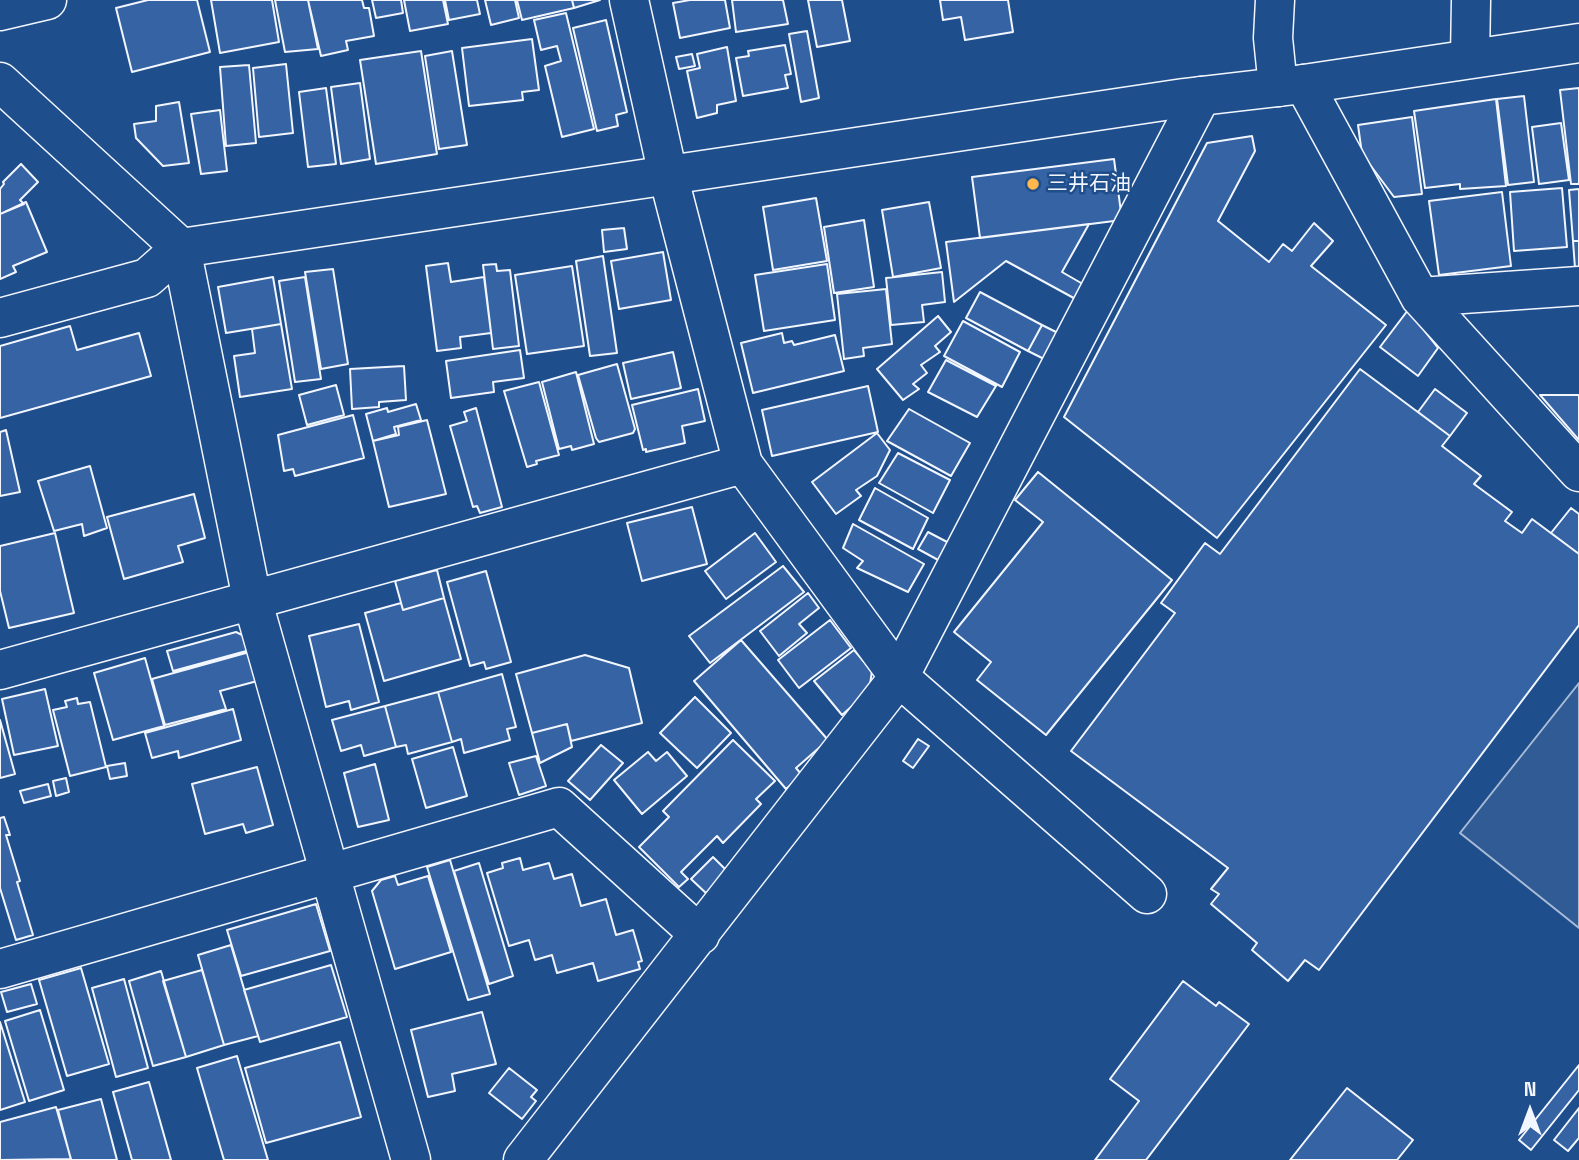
<!DOCTYPE html>
<meta charset="utf-8">
<style>
body{margin:0}
#map{position:relative;width:1579px;height:1160px;overflow:hidden;background:#1f4e8c;font-family:"Space Grotesk",sans-serif}
canvas{display:block}
.north{position:absolute;left:1495px;top:1076px;width:70px;height:70px;-webkit-text-stroke:5px #1f4e8c;paint-order:stroke;rotate:0deg;font-size:19px;font-weight:700;line-height:28px;text-align:center;color:#f2f6ff}
.north::after{content:'';display:block;margin:auto;width:24px;height:32px;background:#f2f6ff;clip-path:polygon(50% 0,100% 100%,50% 72%,0 100%)}
</style>
<div id="map">
<canvas width="1579" height="1160"></canvas>
<div class="north">N</div>
</div>
<script>
const context = document.querySelector('canvas').getContext('2d');
context.lineJoin = 'round';
function fill(path, color) {
  context.fillStyle = color;
  context.fill(path, 'evenodd');
}
function toPath(rows) {
  const path = new Path2D();
  for (const r of rows) {
    path.moveTo(r[0], r[1]);
    for (let i = 2; i < r.length; i += 2) path.lineTo(r[i], r[i + 1]);
  }
  return path;
}
function trace(path, color, width, dash) {
  context.strokeStyle = color;
  context.lineWidth = width;
  context.lineCap = dash ? 'butt' : 'round';
  context.setLineDash(dash || []);
  context.stroke(path);
}
function label(font, color, halo, rows, align = 'center') {
  context.font = font + ' "Space Grotesk","Noto Sans JP",sans-serif';
  context.lineWidth = 5;
  context.setLineDash([]);
  context.textBaseline = 'middle';
  context.strokeStyle = halo;
  context.fillStyle = color;
  for (const [text, x, y, turn = 0] of rows) {
    context.save();
    context.translate(x, y);
    context.rotate((+turn || 0) * Math.PI / 180);
    context.textAlign = isNaN(turn) ? turn : align;
    if (halo) context.strokeText(text, 0, 0);
    context.fillText(text, 0, 0);
    context.restore();
  }
}
const built = toPath([
 [1579,683,1579,928,1460,833,1579,683]
]);
const building = toPath([
 [148,0,197,0,210,52,132,72,116,8,148,0],
 [211,0,272,0,279,42,220,53,211,0],
 [275,0,308,0,318,49,285,52,275,0],
 [308,0,362,0,364,8,369,8,374,36,346,41,348,50,321,56,308,0],
 [372,0,401,0,403,13,376,18,372,0],
 [404,0,443,0,448,24,410,31,404,0],
 [445,0,477,0,480,14,449,20,445,0],
 [485,0,515,0,519,18,491,25,485,0],
 [517,0,572,0,574,8,522,20,517,0],
 [572,0,600,0,574,8,572,0],
 [690,0,725,0,730,28,680,38,673,3,690,0],
 [732,0,783,0,788,24,736,32,732,0],
 [808,0,842,0,850,41,817,47,808,0],
 [940,0,1008,0,1013,32,965,40,961,17,943,20,940,0],
 [566,13,594,129,562,137,545,66,561,61,557,46,541,50,534,20,566,13],
 [606,20,627,112,616,115,618,126,597,131,573,28,606,20],
 [807,31,819,98,801,102,789,34,807,31],
 [532,39,539,90,522,92,523,100,469,106,462,48,532,39],
 [785,45,791,74,785,75,788,88,743,96,736,58,749,56,748,51,785,45],
 [727,47,736,101,717,105,717,113,697,118,687,71,700,68,697,54,727,47],
 [421,51,437,154,376,164,360,60,421,51],
 [452,51,467,145,439,149,425,56,452,51],
 [692,54,695,66,679,69,676,57,692,54],
 [286,64,293,133,259,137,253,68,286,64],
 [249,65,256,143,226,146,220,67,249,65],
 [360,83,370,159,341,164,331,87,360,83],
 [326,88,336,164,308,167,299,92,326,88],
 [1579,88,1579,184,1571,184,1560,90,1579,88],
 [1524,96,1534,182,1508,185,1497,99,1524,96],
 [1496,99,1506,186,1460,189,1460,184,1425,188,1414,111,1496,99],
 [179,102,189,163,163,166,136,138,134,124,156,121,156,106,179,102],
 [220,110,227,171,201,174,191,114,220,110],
 [1412,117,1422,194,1394,197,1362,154,1358,125,1412,117],
 [1561,123,1569,180,1539,184,1532,127,1561,123],
 [1252,136,1255,151,1218,221,1269,262,1283,244,1292,251,1314,223,1333,241,1311,266,1386,325,1217,538,1064,417,1207,143,1252,136],
 [1114,159,1122,220,980,238,972,177,1114,159],
 [21,164,38,182,20,200,24,204,0,214,0,189,4,184,3,182,21,164],
 [1562,188,1567,247,1514,251,1510,192,1562,188],
 [1579,189,1579,241,1573,241,1569,190,1579,189],
 [1502,192,1511,266,1439,275,1429,201,1502,192],
 [816,198,827,261,773,270,763,207,816,198],
 [26,202,47,252,13,266,16,272,0,279,0,214,26,202],
 [929,202,941,268,893,277,882,210,929,202],
 [864,220,874,287,834,293,824,227,864,220],
 [1089,224,1062,272,1088,287,1081,302,1006,261,954,302,946,242,1089,224],
 [624,228,627,249,604,252,602,230,624,228],
 [1573,241,1579,241,1579,268,1575,268,1573,241],
 [663,252,671,300,619,309,611,261,663,252],
 [603,256,617,353,590,356,576,261,603,256],
 [448,263,451,282,484,277,491,333,460,337,461,348,437,351,426,266,448,263],
 [496,264,497,271,510,270,519,346,493,349,483,265,496,264],
 [827,264,835,320,764,331,755,275,827,264],
 [572,266,584,346,527,354,515,275,572,266],
 [333,269,348,364,321,369,305,272,333,269],
 [942,272,945,302,922,305,924,322,891,325,886,278,942,272],
 [273,277,281,324,226,333,218,287,273,277],
 [305,277,321,379,295,382,279,281,305,277],
 [886,289,892,344,863,348,864,356,844,359,837,294,886,289],
 [980,292,1042,325,1028,351,966,318,980,292],
 [1408,310,1438,348,1418,376,1380,347,1408,310],
 [938,316,951,332,935,346,940,352,921,365,927,373,913,384,919,389,903,400,877,369,938,316],
 [963,321,1020,352,1002,387,944,356,963,321],
 [281,324,292,389,240,397,234,356,255,353,252,329,281,324],
 [1042,325,1062,335,1048,361,1028,351,1042,325],
 [70,326,77,350,139,333,151,376,0,418,0,346,70,326],
 [782,333,784,343,792,341,794,345,835,335,844,371,753,393,741,343,782,333],
 [520,350,524,378,493,382,494,392,451,398,446,361,520,350],
 [673,352,681,388,631,399,623,363,673,352],
 [946,360,996,386,977,417,928,392,946,360],
 [617,364,635,429,633,433,599,442,596,438,578,375,617,364],
 [404,366,406,400,379,402,379,407,352,409,350,369,404,366],
 [1360,369,1450,436,1442,446,1481,476,1474,484,1512,512,1505,521,1522,533,1532,519,1579,554,1579,625,1319,970,1305,960,1288,981,1252,950,1257,943,1211,904,1219,894,1211,889,1228,868,1071,751,1175,613,1161,603,1205,543,1220,554,1360,369],
 [576,372,594,444,572,450,571,446,559,449,542,382,576,372],
 [539,382,559,455,536,461,537,464,527,467,504,391,539,382],
 [336,385,344,415,307,425,299,395,336,385],
 [868,386,878,432,772,456,762,410,868,386],
 [698,389,705,421,682,426,685,443,646,452,646,449,643,450,632,405,698,389],
 [1435,389,1467,413,1450,436,1418,412,1435,389],
 [1540,395,1579,395,1579,440,1540,395],
 [416,404,421,420,394,427,396,434,373,441,366,414,387,408,388,412,416,404],
 [476,408,502,507,480,513,477,506,473,507,450,426,467,421,464,412,476,408],
 [909,409,970,443,951,476,887,441,909,409],
 [353,415,364,458,295,476,293,469,284,471,278,435,353,415],
 [427,420,446,494,389,507,373,441,399,435,398,427,427,420],
 [6,430,20,492,0,496,0,432,6,430],
 [877,433,890,450,877,476,856,490,861,496,836,514,812,482,877,433],
 [898,453,950,480,933,513,879,483,898,453],
 [90,466,107,528,84,536,82,524,54,531,38,481,90,466],
 [1038,472,1172,580,1046,735,977,680,991,662,954,632,1043,522,1015,500,1038,472],
 [875,488,928,518,913,549,859,520,875,488],
 [194,494,205,538,178,546,183,562,124,579,107,517,194,494],
 [692,507,707,564,642,581,627,523,692,507],
 [1571,508,1579,514,1579,554,1551,533,1571,508],
 [853,524,924,564,908,592,857,568,863,561,843,548,853,524],
 [928,532,949,543,940,561,918,549,928,532],
 [55,533,74,613,9,628,0,591,0,546,55,533],
 [755,533,776,562,726,599,705,571,755,533],
 [783,566,804,592,710,663,689,636,783,566],
 [437,570,444,598,403,610,395,581,437,570],
 [486,571,511,662,486,669,484,662,470,666,447,582,486,571],
 [808,593,819,608,799,624,807,633,779,656,760,631,808,593],
 [444,598,461,659,384,681,365,613,401,603,403,610,444,598],
 [830,620,851,648,799,688,778,660,830,620],
 [359,624,379,702,351,710,349,701,326,707,309,636,359,624],
 [236,632,246,637,250,650,173,671,167,651,236,632],
 [741,640,828,740,796,768,802,775,786,789,694,681,741,640],
 [854,650,872,671,869,691,842,715,814,681,854,650],
 [253,651,261,680,220,691,226,709,165,725,152,679,253,651],
 [585,655,629,668,642,723,571,741,567,724,532,733,516,674,585,655],
 [145,658,164,726,113,740,94,673,145,658],
 [502,674,516,727,507,729,510,740,464,753,461,739,452,742,438,692,502,674],
 [45,689,58,746,14,755,2,699,45,689],
 [438,692,452,742,408,754,406,745,396,747,385,706,438,692],
 [695,697,731,733,697,768,660,733,695,697],
 [77,698,78,704,90,702,106,767,70,776,53,710,67,707,65,701,77,698],
 [385,706,396,747,364,756,361,745,341,751,332,720,385,706],
 [233,709,241,740,179,758,178,751,152,758,145,733,233,709],
 [0,720,15,774,0,778,0,720],
 [567,724,572,747,540,763,532,733,567,724],
 [918,739,929,746,913,768,903,761,918,739],
 [733,740,775,781,756,799,761,804,723,843,717,836,681,872,688,879,679,887,639,847,669,817,663,811,733,740],
 [601,745,623,763,590,800,568,781,601,745],
 [453,747,467,796,426,808,412,759,453,747],
 [648,752,656,761,667,752,687,776,642,814,614,780,648,752],
 [536,756,546,786,519,795,509,763,536,756],
 [125,763,127,776,110,779,107,766,125,763],
 [375,764,389,820,358,827,344,773,375,764],
 [257,767,273,825,246,833,243,824,205,834,192,784,257,767],
 [66,778,69,792,56,796,53,781,66,778],
 [48,784,51,796,24,803,20,791,48,784],
 [4,817,10,835,6,835,20,881,17,882,33,935,16,940,0,888,0,818,4,817],
 [713,857,728,872,707,894,691,879,713,857],
 [520,858,523,870,549,863,554,879,572,874,581,906,606,899,616,935,633,930,642,961,638,962,640,969,598,981,593,963,557,973,552,955,535,960,529,940,509,946,487,873,503,868,502,863,520,858],
 [450,860,490,994,468,1000,427,867,450,860],
 [479,863,513,976,489,984,454,871,479,863],
 [395,876,398,885,428,876,451,952,395,969,372,891,381,880,395,876],
 [316,904,330,951,241,976,227,930,316,904],
 [231,945,258,1036,224,1045,198,955,231,945],
 [331,965,347,1017,260,1042,244,990,331,965],
 [81,968,109,1064,67,1076,39,980,81,968],
 [202,970,224,1045,186,1057,163,981,202,970],
 [161,971,186,1057,153,1066,129,981,161,971],
 [124,979,148,1068,116,1077,92,988,124,979],
 [1183,981,1216,1006,1219,1002,1249,1024,1146,1160,1095,1160,1139,1101,1110,1079,1183,981],
 [31,984,37,1004,7,1012,1,992,31,984],
 [40,1010,64,1090,29,1101,5,1021,40,1010],
 [482,1012,496,1064,452,1074,455,1091,428,1097,411,1030,482,1012],
 [0,1022,25,1102,0,1110,0,1022],
 [340,1042,361,1117,266,1143,245,1068,340,1042],
 [237,1056,268,1160,224,1160,197,1068,237,1056],
 [1579,1065,1579,1090,1531,1150,1519,1140,1579,1065],
 [509,1068,537,1090,531,1097,536,1101,522,1119,489,1093,509,1068],
 [149,1082,171,1160,132,1160,113,1092,149,1082],
 [1347,1088,1413,1140,1397,1160,1290,1160,1347,1088],
 [101,1099,117,1160,71,1160,58,1110,101,1099],
 [56,1107,71,1159,0,1160,0,1122,56,1107],
 [1579,1108,1579,1138,1568,1151,1554,1140,1579,1108]
]);
const street = toPath([
 [629,0,668,175,743,464,899,677,1147,894],
 [1275,0,1273,38,1278,87],
 [0,11,47,0],
 [1470,58,1471,0],
 [1304,84,1420,297,1579,472],
 [181,248,252,599,411,1160],
 [1420,297,1579,286],
 [0,318,147,278,181,248],
 [0,670,743,464],
 [0,969,559,807,700,935],
 [523,1160,899,677,1201,96]
]);
const secondary = toPath([
 [0,82,181,248,1184,98,1304,84,1579,43]
]);
const markers = [
 [1033,184,7,"#ffb74d"]
];
const poiNames = [
 ["三井石油",1047,184]
];
fill(built, '#305b95');
trace(built, '#a8bbd7', 2);
fill(building, '#3563a3');
trace(building, '#f2f6ff', 2);
trace(street, '#f2f6ff', 41);
trace(secondary, '#f2f6ff', 41);
trace(street, '#1f4e8c', 38);
trace(secondary, '#1f4e8c', 38);
for (const [x, y, r, color] of markers) {
  const dot = new Path2D();
  dot.arc(x, y, r, 0, 2 * Math.PI);
  context.fillStyle = color;
  context.fill(dot);
  trace(dot, '#1f4e8c', 2.5);
}
label('21px', '#f2f6ff', '#1f4e8c', poiNames, 'left');
</script>
